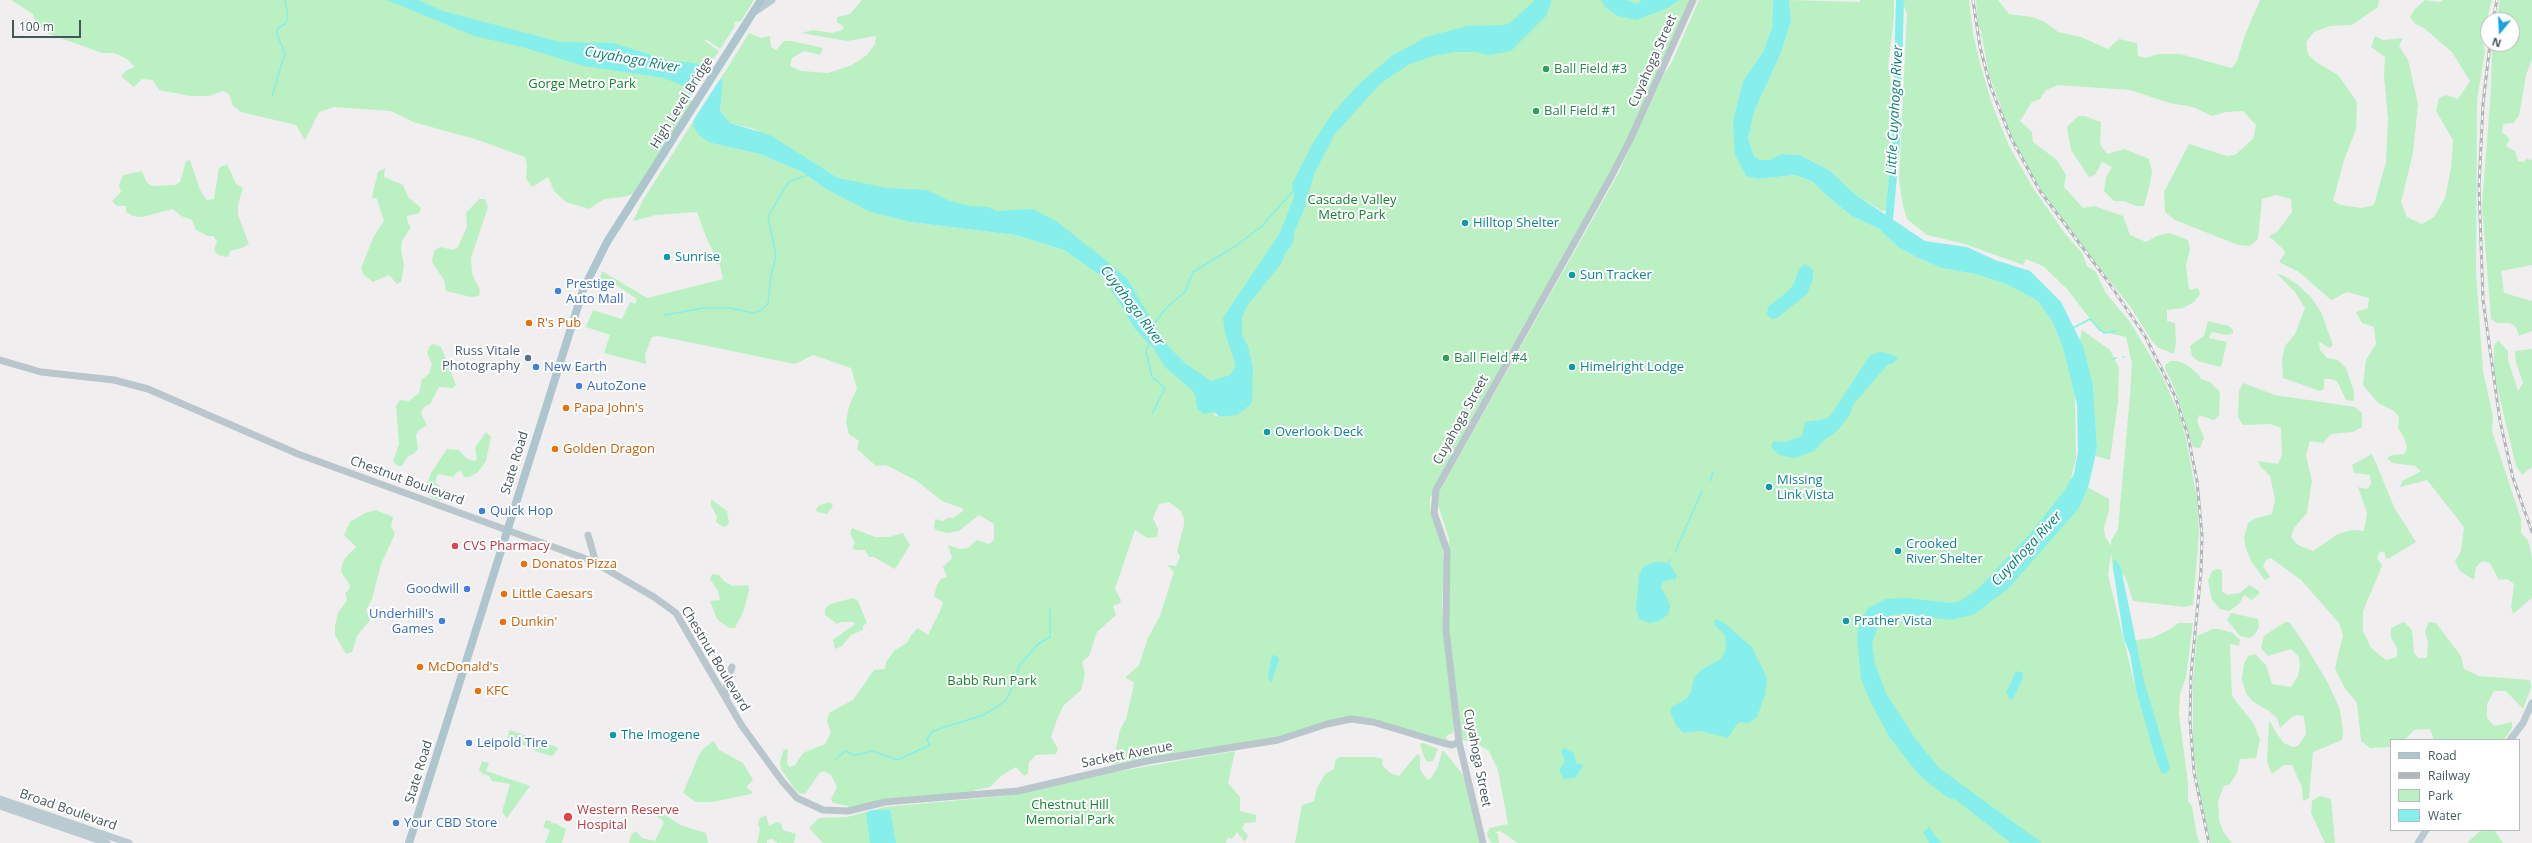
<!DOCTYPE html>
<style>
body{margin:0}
#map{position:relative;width:2532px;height:843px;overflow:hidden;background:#f1eeef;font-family:"Open Sans",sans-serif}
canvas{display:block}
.legend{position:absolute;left:2390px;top:739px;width:130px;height:92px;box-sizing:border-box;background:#fff;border:1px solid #b5bcbe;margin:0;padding:5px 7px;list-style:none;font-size:12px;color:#46575c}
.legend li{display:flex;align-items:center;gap:8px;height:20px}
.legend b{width:20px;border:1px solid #b5bcbe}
.north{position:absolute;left:2480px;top:12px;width:40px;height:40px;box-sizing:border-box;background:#fff;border:1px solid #b5bcbe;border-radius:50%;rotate:198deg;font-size:11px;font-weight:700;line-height:16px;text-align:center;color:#46575c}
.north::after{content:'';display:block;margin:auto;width:14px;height:18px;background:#13a2e6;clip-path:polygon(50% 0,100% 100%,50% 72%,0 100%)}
.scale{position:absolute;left:12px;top:20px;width:69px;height:18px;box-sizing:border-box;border:2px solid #46575c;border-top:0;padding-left:5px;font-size:12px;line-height:14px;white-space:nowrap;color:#46575c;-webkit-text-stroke:3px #fff;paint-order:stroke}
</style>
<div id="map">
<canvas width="2532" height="843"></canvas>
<ul class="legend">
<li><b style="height:5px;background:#adc6ce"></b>Road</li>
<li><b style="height:5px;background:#b0b6b9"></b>Railway</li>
<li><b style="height:11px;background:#bbf0c3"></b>Park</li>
<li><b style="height:11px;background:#86efeb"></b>Water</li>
</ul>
<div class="north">N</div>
<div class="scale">100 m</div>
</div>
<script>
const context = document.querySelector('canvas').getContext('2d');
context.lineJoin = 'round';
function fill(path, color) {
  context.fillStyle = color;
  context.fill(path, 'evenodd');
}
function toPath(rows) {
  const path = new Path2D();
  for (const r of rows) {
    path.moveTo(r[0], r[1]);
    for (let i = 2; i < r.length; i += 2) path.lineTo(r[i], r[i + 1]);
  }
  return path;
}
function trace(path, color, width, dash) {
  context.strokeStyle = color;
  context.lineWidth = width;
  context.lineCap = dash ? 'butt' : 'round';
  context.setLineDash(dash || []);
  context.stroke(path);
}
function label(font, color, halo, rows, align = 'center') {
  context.font = font + ' "Open Sans",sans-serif';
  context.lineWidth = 4;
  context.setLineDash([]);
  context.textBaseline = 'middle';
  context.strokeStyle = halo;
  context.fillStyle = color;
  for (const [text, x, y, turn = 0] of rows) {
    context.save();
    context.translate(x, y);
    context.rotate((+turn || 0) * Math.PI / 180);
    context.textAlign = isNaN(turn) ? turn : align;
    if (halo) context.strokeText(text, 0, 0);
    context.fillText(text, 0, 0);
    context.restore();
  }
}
const green = toPath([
 [11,0,754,0,741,21,734,22,735,26,720,49,706,39,705,41,719,51,709,66,692,63,680,84,686,87,695,106,639,192,623,197,604,199,589,209,566,202,554,191,548,177,532,187,526,179,527,165,525,157,475,139,413,122,391,111,334,107,319,112,305,140,296,125,241,112,233,106,229,94,223,91,209,96,191,96,159,90,153,80,142,79,134,87,121,76,127,70,135,67,127,59,114,53,102,53,49,34,35,23,33,14],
 [862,0,1693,0,1630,140,1511,348,1436,490,1430,498,1430,511,1442,546,1444,565,1442,605,1454,727,1453,733,1446,736,1448,744,1351,719,1278,740,1112,766,1120,730,1126,719,1133,689,1134,682,1125,678,1139,665,1148,638,1160,616,1174,572,1167,565,1176,566,1180,557,1177,551,1184,525,1184,519,1181,511,1169,502,1159,504,1153,518,1158,529,1157,537,1147,538,1135,530,1115,589,1121,600,1120,603,1113,606,1116,615,1097,632,1089,656,1082,662,1085,674,1081,690,1063,706,1056,722,1051,737,1058,749,1056,754,1036,755,1029,762,1028,774,1024,776,1016,767,1001,776,990,787,975,790,974,795,913,799,850,810,848,806,833,803,831,799,837,787,831,775,824,771,820,772,805,794,799,793,794,788,781,769,780,761,784,749,788,750,787,764,790,767,795,765,803,753,825,744,831,733,827,721,829,713,853,700,874,670,885,669,886,662,895,650,907,643,911,635,918,628,928,635,941,609,943,602,934,596,937,585,941,579,947,577,943,567,952,558,948,545,960,549,968,548,977,540,989,544,994,540,994,524,979,515,959,531,949,533,938,531,934,528,935,519,943,521,949,517,953,518,963,511,962,508,942,501,917,481,886,465,876,466,857,449,859,441,849,434,846,422,849,406,857,389,851,368,813,355,795,364,659,336,652,337,645,354,646,364,604,353,610,335,586,327,593,310,622,319,630,302,635,304,637,299,607,279,599,282,602,271,647,298,723,279,720,266,706,237,697,212,656,215,633,221,643,200,694,120,693,126,711,143,760,154,804,173,824,188,870,212,910,222,1015,235,1064,250,1104,278,1136,330,1139,305,1033,214,908,210,838,178,754,129,730,123,723,117,720,111,723,82,721,78,749,33,761,38,770,36,771,47,776,50,784,41,792,41,823,48,820,55,804,51,792,58,790,66,801,71,828,73,852,65,867,55,875,44,876,36,847,41,801,33,813,30,832,33,842,30,844,27,837,22,837,17,850,14],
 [1229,376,1223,418,1214,415,1219,403,1209,386],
 [1699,0,1773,0,1772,28,1763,52,1743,81,1733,120,1742,169,1746,176,1758,179,1795,175,1812,181,1827,196,1852,216,1879,229,1898,247,1916,257,1941,268,1975,274,2006,284,2038,301,2052,321,2063,348,2075,394,2076,458,2071,478,2109,499,2109,511,2104,528,2105,536,2111,546,2111,541,2118,529,2130,395,2132,364,2126,337,2099,331,2068,290,2043,266,2026,259,2023,265,1965,244,1927,235,1907,219,1903,206,1899,180,1907,14,1902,0,1969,0,1973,34,1980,63,1992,104,2009,146,2033,188,2066,235,2082,253,2087,266,2096,272,2105,292,2130,322,2161,374,2180,416,2186,439,2197,499,2199,533,2193,605,2185,607,2133,601,2125,576,2113,570,2111,553,2108,575,2136,690,2161,773,2129,641,2152,638,2169,630,2178,623,2193,623,2186,677,2180,693,2179,714,2188,783,2188,801,2192,806,2197,836,2200,843,1518,843,1500,831,1495,832,1498,834,1499,843,1492,843,1488,838,1487,833,1490,828,1508,824,1498,770,1489,751,1475,743,1459,739,1446,630,1449,539,1438,505,1439,492,1618,174,1664,74,1671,64],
 [1789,0,1860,2,1860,0,1894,0,1894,16,1888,68,1894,92,1892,113,1894,122,1888,150,1887,163,1890,172,1886,210,1882,211,1856,195,1829,170,1800,155,1781,154,1770,160,1760,160,1754,156,1748,139,1754,112,1781,53,1791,21],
 [1976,0,1998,0,2009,14,2032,17,2045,22,2058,32,2081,37,2108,49,2119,39,2137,43,2138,56,2146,58,2158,54,2180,54,2232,68,2237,61,2245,35,2260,0,2379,0,2378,7,2352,25,2330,26,2314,32,2306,42,2308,54,2316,62,2338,75,2357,102,2356,129,2344,160,2333,201,2341,205,2361,208,2374,205,2386,162,2388,119,2384,76,2385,57,2371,47,2375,36,2383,40,2403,38,2399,46,2408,60,2418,104,2413,153,2401,202,2407,217,2422,224,2434,217,2445,198,2451,169,2453,140,2436,111,2439,98,2446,95,2458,99,2470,81,2452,52,2424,28,2415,24,2410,17,2415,9,2425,0,2440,2,2443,0,2492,0,2482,38,2485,51,2477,100,2476,271,2483,371,2493,416,2492,431,2521,519,2521,533,2528,540,2532,558,2532,598,2513,614,2511,607,2514,584,2507,579,2499,580,2490,563,2482,561,2476,567,2474,580,2460,571,2455,561,2461,551,2464,527,2427,480,2400,487,2402,481,2421,471,2415,466,2392,463,2387,458,2392,455,2404,454,2407,448,2404,437,2398,428,2399,417,2394,411,2378,403,2363,385,2366,360,2376,344,2374,327,2362,323,2356,312,2368,308,2369,298,2347,292,2331,300,2299,272,2279,262,2285,253,2284,250,2269,236,2277,232,2292,212,2291,199,2276,195,2262,199,2258,239,2250,246,2238,245,2175,220,2165,212,2164,192,2189,144,2227,156,2235,155,2253,139,2256,125,2243,111,2226,112,2212,116,2193,107,2170,103,2130,90,2058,85,2046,90,2040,99,2032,102,2020,121,2032,132,2033,142,2057,160,2066,175,2064,187,2083,208,2094,206,2123,216,2130,235,2146,242,2157,236,2169,233,2188,240,2190,249,2186,265,2189,290,2198,288,2200,294,2194,302,2183,308,2167,310,2167,321,2175,323,2176,343,2174,354,2159,348,2152,341,2132,309,2052,206,2022,159,2003,118,2001,106,1989,75,1982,37,1980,36,1982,33,1978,25],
 [2500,0,2532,0,2532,59,2526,75,2519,116,2513,123,2503,124,2502,132,2510,139,2506,146,2515,151,2518,161,2523,162,2527,159,2532,160,2532,265,2501,271,2504,293,2532,301,2532,331,2519,336,2516,327,2510,323,2497,323,2491,319,2482,205,2491,90,2492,44,2512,44,2512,20,2496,20],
 [2078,116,2085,116,2101,122,2100,144,2107,154,2124,149,2149,159,2152,171,2150,184,2144,206,2136,206,2124,201,2114,201,2104,191,2106,177,2112,167,2102,162,2095,175,2089,177,2071,150,2067,127],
 [190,160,200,190,207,200,214,199,219,168,227,164,236,184,243,188,238,205,238,215,249,244,242,248,230,251,228,257,218,255,214,250,217,242,214,236,208,236,196,230,192,220,181,216,173,209,142,217,133,216,126,212,126,206,117,206,112,201,121,192,119,185,123,175,142,171,147,183,153,186,175,185,180,182,186,161],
 [385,168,384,177,403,185,408,197,421,208,419,213,407,216,408,223,411,227,402,241,401,249,404,266,401,282,397,284,389,275,373,282,364,275,361,268,374,236,384,221,377,199,372,197,378,172],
 [479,199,485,199,488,207,471,258,472,274,480,290,479,296,471,297,446,291,444,280,432,262,433,256,434,251,440,247,453,250,458,247,467,227,466,213],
 [2277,274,2282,275,2297,284,2311,297,2321,312,2333,345,2330,348,2319,342,2320,350,2327,358,2338,360,2346,368,2354,391,2354,401,2346,400,2337,381,2331,379,2324,379,2324,389,2320,391,2283,378,2282,360,2285,346,2295,334,2305,308,2295,292],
 [2208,321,2229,326,2233,330,2233,333,2227,335,2212,332,2209,338,2227,342,2221,367,2198,361,2192,356,2190,346,2204,336],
 [2082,330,2110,350,2119,368,2118,401,2110,460,2095,456,2097,448,2093,385,2080,339],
 [2498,340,2508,351,2508,360,2518,391,2523,383,2516,363,2515,351,2532,349,2532,467,2522,475,2516,466,2494,374,2494,345],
 [433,344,441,347,456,385,453,388,439,387,430,404,424,407,421,413,427,425,419,430,416,435,418,449,414,454,408,456,402,466,398,466,393,461,399,444,396,406,400,400,409,401,419,393,422,379,429,374,432,364,427,353,430,346],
 [2171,361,2177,361,2187,365,2199,375,2201,379,2210,382,2220,392,2219,415,2214,420,2199,415,2197,421,2204,438,2200,448,2193,447,2176,392,2165,368,2166,364],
 [2243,383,2275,395,2355,407,2362,413,2362,427,2353,432,2331,434,2323,443,2310,441,2306,455,2312,481,2307,513,2294,528,2291,537,2298,545,2313,551,2338,534,2352,530,2364,531,2367,513,2358,487,2367,489,2371,484,2370,475,2354,473,2352,465,2372,454,2395,509,2416,542,2388,559,2385,557,2385,553,2381,551,2379,553,2377,558,2382,566,2363,611,2363,631,2371,648,2386,660,2397,657,2397,648,2391,638,2391,628,2404,622,2412,630,2414,652,2418,658,2427,658,2428,642,2425,631,2429,622,2436,623,2461,656,2464,669,2479,676,2530,680,2531,688,2523,709,2506,691,2494,691,2487,704,2487,718,2494,726,2512,722,2512,728,2504,740,2434,740,2430,729,2414,730,2405,740,2391,740,2391,747,2370,748,2361,741,2357,703,2344,687,2335,668,2343,635,2339,623,2301,580,2271,558,2266,560,2263,566,2270,577,2265,580,2251,561,2246,548,2244,538,2248,523,2254,519,2272,514,2275,499,2270,476,2260,466,2258,461,2278,464,2282,455,2281,428,2270,424,2243,425,2238,417,2239,391],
 [486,432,491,437,486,461,478,472,470,477,464,477,461,471,457,472,453,477,438,474,435,482,444,491,440,501,431,497,428,493,427,484,431,473,447,449,459,450,466,458,474,461,477,459,475,448],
 [711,499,727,511,729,523,727,526,723,527,716,522,717,517,711,505],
 [830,502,833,506,827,514,817,512,816,509,820,505],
 [376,510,393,517,391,526,395,534,381,564,372,599,366,610,370,620,357,636,352,652,346,654,335,635,335,626,338,613,347,600,345,593,349,590,350,585,341,572,342,565,345,558,356,547,344,535,350,522,365,513],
 [852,528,875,537,889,537,903,533,910,545,895,569,874,557,869,557,865,550,856,550,852,548,855,543,850,533],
 [2218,569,2222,570,2222,591,2227,595,2240,593,2249,585,2259,591,2259,594,2252,600,2244,595,2239,604,2229,611,2220,609,2212,600,2208,581,2212,571],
 [712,574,719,575,725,582,733,586,748,585,749,590,744,610,735,628,729,628,717,619,710,601,720,600,718,591,710,579],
 [853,598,858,601,867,623,863,626,863,630,851,635,842,646,835,649,833,640,855,624,853,622,842,622,837,624,825,615,825,609,830,604],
 [2231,613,2258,619,2259,627,2255,634,2250,638,2240,636,2227,620],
 [2285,622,2289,622,2302,640,2328,683,2340,710,2343,730,2342,740,2313,752,2309,798,2303,801,2302,787,2292,765,2284,765,2272,774,2267,762,2269,720,2277,734,2284,743,2292,747,2298,746,2306,734,2304,716,2298,715,2292,717,2280,728,2277,718,2269,711,2252,701,2246,693,2242,679,2244,664,2248,656,2255,654,2266,665,2272,684,2291,687,2298,676,2300,666,2299,657,2291,649,2268,656,2261,648,2264,636],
 [2213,629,2219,629,2233,633,2240,640,2239,646,2230,644,2232,696,2254,724,2260,740,2256,758,2240,759,2237,773,2230,784,2224,786,2218,801,2219,820,2224,833,2232,843,2211,843,2200,799,2193,747,2193,681,2197,636],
 [510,730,559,748,552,756,541,753,507,738],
 [714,741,719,750,743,763,753,780,747,786,748,789,753,792,751,794,713,802,696,802,683,793,699,755,704,748],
 [1423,743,1438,749,1433,761,1427,762,1424,757,1420,744],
 [1235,751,1228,783,1240,797,1240,811,1256,815,1256,822,1245,823,1242,829,1248,835,1245,842,1237,832,1232,839,1228,838,1226,843,823,843,809,828,819,818,847,817,885,807,1005,796,1115,772],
 [1442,751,1444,751,1468,781,1483,843,1295,843,1302,805,1314,801,1317,788,1325,774,1334,769,1335,761,1339,757,1375,757,1383,759,1382,765,1390,773,1399,776,1417,754,1420,756,1420,769,1427,780,1431,778,1438,767],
 [482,761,489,763,486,771,530,786,507,818,502,812,510,784,492,781,489,776,483,774,479,770],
 [2320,796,2331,799,2335,843,2325,843,2311,813,2312,801],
 [659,811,680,825,706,833,708,843,629,843,631,835,636,831,642,838,655,841,664,822,657,816],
 [766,815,769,826,777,822,781,823,783,830,796,834,794,843,778,843,772,839,767,840,767,843,757,843,760,829,758,824,760,818],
 [546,820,552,822,551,824,555,823,566,829,562,843,545,843,550,830,543,827],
 [2481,830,2494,830,2503,843,2467,843]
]);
const water = toPath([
 [387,0,418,0,443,11,560,42,613,43,667,60,709,65,719,74,723,82,720,111,730,123,770,135,838,178,887,188,927,190,950,201,970,206,988,207,996,211,1033,209,1056,221,1107,261,1128,280,1166,344,1186,364,1211,381,1230,375,1236,366,1225,333,1223,318,1280,233,1294,197,1292,184,1312,145,1331,115,1357,86,1393,55,1426,37,1467,26,1504,25,1510,23,1535,0,1552,0,1546,16,1511,51,1490,55,1475,52,1455,52,1433,56,1408,65,1380,84,1335,134,1314,174,1306,204,1294,233,1293,243,1285,254,1281,264,1247,306,1242,317,1242,336,1248,346,1253,368,1252,403,1237,415,1220,417,1214,412,1203,414,1197,408,1195,395,1192,390,1166,368,1154,349,1135,329,1104,278,1064,250,1015,235,910,222,870,212,824,188,804,173,760,154,711,143,699,135,693,126,695,106,686,87,664,78,584,66,522,47,474,36],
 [1601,0,1627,0,1638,4,1641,0,1679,0,1668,8,1636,20,1618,16,1606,8],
 [1773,0,1789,0,1791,21,1781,53,1754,112,1748,139,1754,156,1760,160,1770,160,1781,154,1800,155,1829,170,1856,195,1925,241,1967,247,1995,260,2030,271,2061,302,2083,346,2093,385,2097,448,2089,484,2079,508,2009,588,1973,615,1950,620,1907,614,1891,615,1878,626,1872,644,1875,664,1887,695,1914,737,1939,768,2042,843,2011,843,1956,800,1947,797,1920,776,1890,738,1871,703,1861,679,1857,637,1860,621,1868,608,1886,599,1907,598,1952,603,1960,601,1978,589,2029,535,2065,490,2074,474,2078,452,2077,404,2063,348,2052,321,2038,301,2006,284,1975,274,1941,268,1916,257,1898,247,1879,229,1852,216,1827,196,1812,181,1795,175,1758,179,1746,176,1735,155,1733,120,1743,81,1763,52,1772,28],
 [1805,264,1813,270,1813,280,1807,294,1777,318,1771,319,1767,314,1768,307,1787,292,1794,284,1799,269],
 [1883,352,1898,357,1894,363,1887,365,1853,405,1850,415,1837,431,1823,441,1814,451,1795,458,1779,455,1771,447,1773,441,1786,442,1802,436,1805,422,1825,419,1831,415,1869,357,1875,353],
 [2114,558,2121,568,2144,681,2170,768,2166,774,2161,773,2152,747,2136,690,2130,654,2124,639,2113,568],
 [1655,562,1669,563,1677,576,1675,580,1671,579,1662,583,1661,588,1670,604,1669,614,1659,621,1649,623,1639,619,1636,609,1639,575,1643,567],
 [1715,619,1723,622,1752,647,1767,678,1765,695,1757,717,1749,723,1740,722,1737,724,1728,738,1700,731,1683,733,1676,725,1670,712,1672,707,1686,699,1691,692,1694,678,1701,670,1721,659,1726,649,1725,636,1715,625],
 [1272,655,1277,656,1279,660,1271,683,1268,677],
 [2016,671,2023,673,2022,680,2014,697,2011,700,2006,693],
 [1564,748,1574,753,1576,763,1584,765,1575,778,1564,779,1559,770,1565,762,1561,750],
 [871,810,890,810,896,843,870,843,866,813],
 [1929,827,1934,835,1942,843,1929,843,1923,832]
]);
const pier = toPath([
 [710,64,722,76,691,124,693,106,690,96]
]);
const stream = toPath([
 [272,96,285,54,277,34,278,28,285,24,288,17,285,0],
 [664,315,704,308,730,308,753,313,760,311,768,304,771,276,776,256,768,217,782,192,790,181,809,175],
 [1153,325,1167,307,1185,292,1193,272,1237,245,1261,227,1294,190],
 [2073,328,2090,319,2104,333,2116,331],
 [1149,344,1146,351,1152,377,1165,388,1152,414],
 [2123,357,2124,357],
 [2113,359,2116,358],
 [1710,481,1713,472],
 [1675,552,1702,491],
 [1669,563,1670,559],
 [836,759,845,751,855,755,872,751,897,760,930,745,927,739,933,731,983,715,1000,705,1006,700,1016,680,1018,667,1038,644,1050,637,1050,609]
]);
const river = toPath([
 [1889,220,1896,143,1900,0]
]);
const tertiary = toPath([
 [0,360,41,372,114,380,148,389,298,454,592,561,654,597,676,613,742,726,782,781,797,798,823,810,848,811,885,802,1018,791,1147,761,1278,740,1327,724,1351,719,1373,722,1443,743,1452,745,1459,742],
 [588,535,596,563],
 [726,697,727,681,732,667],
 [1483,843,1459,742,1446,630,1447,551,1434,513,1436,490,1612,175,1630,140,1693,0]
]);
const secondary = toPath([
 [753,13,772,0],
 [2510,740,2523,723,2532,703],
 [0,799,129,843],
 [0,806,107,843],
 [2418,843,2426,830]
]);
const primary = toPath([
 [409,843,583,290,607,242,761,0]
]);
const rail = toPath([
 [1973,0,1980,47,1990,85,2011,138,2040,191,2107,280,2145,336,2175,396,2188,436,2197,481,2202,536,2201,571,2191,675,2190,721,2194,772,2209,843],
 [2493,20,2497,0],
 [2490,44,2483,104,2479,187,2483,300,2500,421,2513,478,2532,532]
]);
const markers = [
 [1546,69,4,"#2e9e5b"],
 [1536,111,4,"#2e9e5b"],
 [1465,223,4,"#0f9aa8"],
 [667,257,4,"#0f9aa8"],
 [1572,275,4,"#0f9aa8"],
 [558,291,4,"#3f7fe0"],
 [529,323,4,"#e8710a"],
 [528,358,4,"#5c6f8a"],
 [1446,358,4,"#2e9e5b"],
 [536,367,4,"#3f7fe0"],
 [1572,367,4,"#0f9aa8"],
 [579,386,4,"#3f7fe0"],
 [566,408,4,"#e8710a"],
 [1267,432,4,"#0f9aa8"],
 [555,449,4,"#e8710a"],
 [1769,487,4,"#0f9aa8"],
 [482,511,4,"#3f7fe0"],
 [455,546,4,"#e0444e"],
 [1898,551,4,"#0f9aa8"],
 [524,564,4,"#e8710a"],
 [467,589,4,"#3f7fe0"],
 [504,594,4,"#e8710a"],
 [442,621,4,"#3f7fe0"],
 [1846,621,4,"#0f9aa8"],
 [503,622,4,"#e8710a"],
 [420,667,4,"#e8710a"],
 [478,691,4,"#e8710a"],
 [613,735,4,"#0f9aa8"],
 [469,743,4,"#3f7fe0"],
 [568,817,5,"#e0444e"],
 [396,823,4,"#3f7fe0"]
];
const streetNames = [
 ["Cuyahoga Street",1653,61,-66],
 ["High Level Bridge",682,103,-58],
 ["Cuyahoga Street",1461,420,-61],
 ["State Road",515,463,-73],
 ["Chestnut Boulevard",407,481,20],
 ["Chestnut Boulevard",715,659,59],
 ["Sackett Avenue",1127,755,-11],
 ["Cuyahoga Street",1477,758,79],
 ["State Road",419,772,-73],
 ["Broad Boulevard",68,810,19]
];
const leisureNames = [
 ["Ball Field #3",1554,69],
 ["Ball Field #1",1544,111],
 ["Ball Field #4",1454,358]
];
const parkNames = [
 ["Gorge Metro Park",582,84],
 ["Cascade Valley",1352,200],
 ["Metro Park",1352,215],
 ["Babb Run Park",992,681],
 ["Chestnut Hill",1070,805],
 ["Memorial Park",1070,820]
];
const cultureNames = [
 ["Hilltop Shelter",1473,223],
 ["Sunrise",675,257],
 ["Sun Tracker",1580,275],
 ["Himelright Lodge",1580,367],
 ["Overlook Deck",1275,432],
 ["Missing",1777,480],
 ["Link Vista",1777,495],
 ["Crooked",1906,544],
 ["River Shelter",1906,559],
 ["Prather Vista",1854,621],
 ["The Imogene",621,735]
];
const shopNames = [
 ["Prestige",566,284],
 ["Auto Mall",566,299],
 ["New Earth",544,367],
 ["AutoZone",587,386],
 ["Quick Hop",490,511],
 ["Goodwill",459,589,"right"],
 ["Underhill's",434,614,"right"],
 ["Games",434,629,"right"],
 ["Leipold Tire",477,743],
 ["Your CBD Store",404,823]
];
const foodNames = [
 ["R's Pub",537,323],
 ["Papa John's",574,408],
 ["Golden Dragon",563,449],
 ["Donatos Pizza",532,564],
 ["Little Caesars",512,594],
 ["Dunkin'",511,622],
 ["McDonald's",428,667],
 ["KFC",486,691]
];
const serviceNames = [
 ["Russ Vitale",520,351],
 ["Photography",520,366]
];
const healthNames = [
 ["CVS Pharmacy",463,546],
 ["Western Reserve",577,810],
 ["Hospital",577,825]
];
const waterNames = [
 ["Cuyahoga River",632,60,10],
 ["Little Cuyahoga River",1895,110,-87],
 ["Cuyahoga River",1132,306,53],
 ["Cuyahoga River",2027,549,-47]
];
fill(green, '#bbf0c3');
fill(water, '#86efeb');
fill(pier, '#f1eeef');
trace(stream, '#86efeb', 1.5);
trace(river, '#86efeb', 8);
trace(tertiary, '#b9c7cc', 7);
trace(secondary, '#b9cad1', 7);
trace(primary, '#adc6ce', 8);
trace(rail, '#b0b6b9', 3);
trace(rail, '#fff', 1.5, [4.5]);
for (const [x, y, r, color] of markers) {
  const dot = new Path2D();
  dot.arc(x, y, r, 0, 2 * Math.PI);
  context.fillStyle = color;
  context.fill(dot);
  trace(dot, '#fff', 1.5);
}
label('13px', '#46575c', '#fff', streetNames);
label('13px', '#27864d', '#fff', leisureNames, 'left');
label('13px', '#148030', '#fff', parkNames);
label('13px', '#0d838f', '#fff', cultureNames, 'left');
label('13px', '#366cbe', '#fff', shopNames, 'left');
label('13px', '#c56008', '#fff', foodNames, 'left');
label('13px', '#4e5e75', '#fff', serviceNames, 'right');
label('13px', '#be3a42', '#fff', healthNames, 'left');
label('italic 14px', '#0a7f7b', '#fff', waterNames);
</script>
